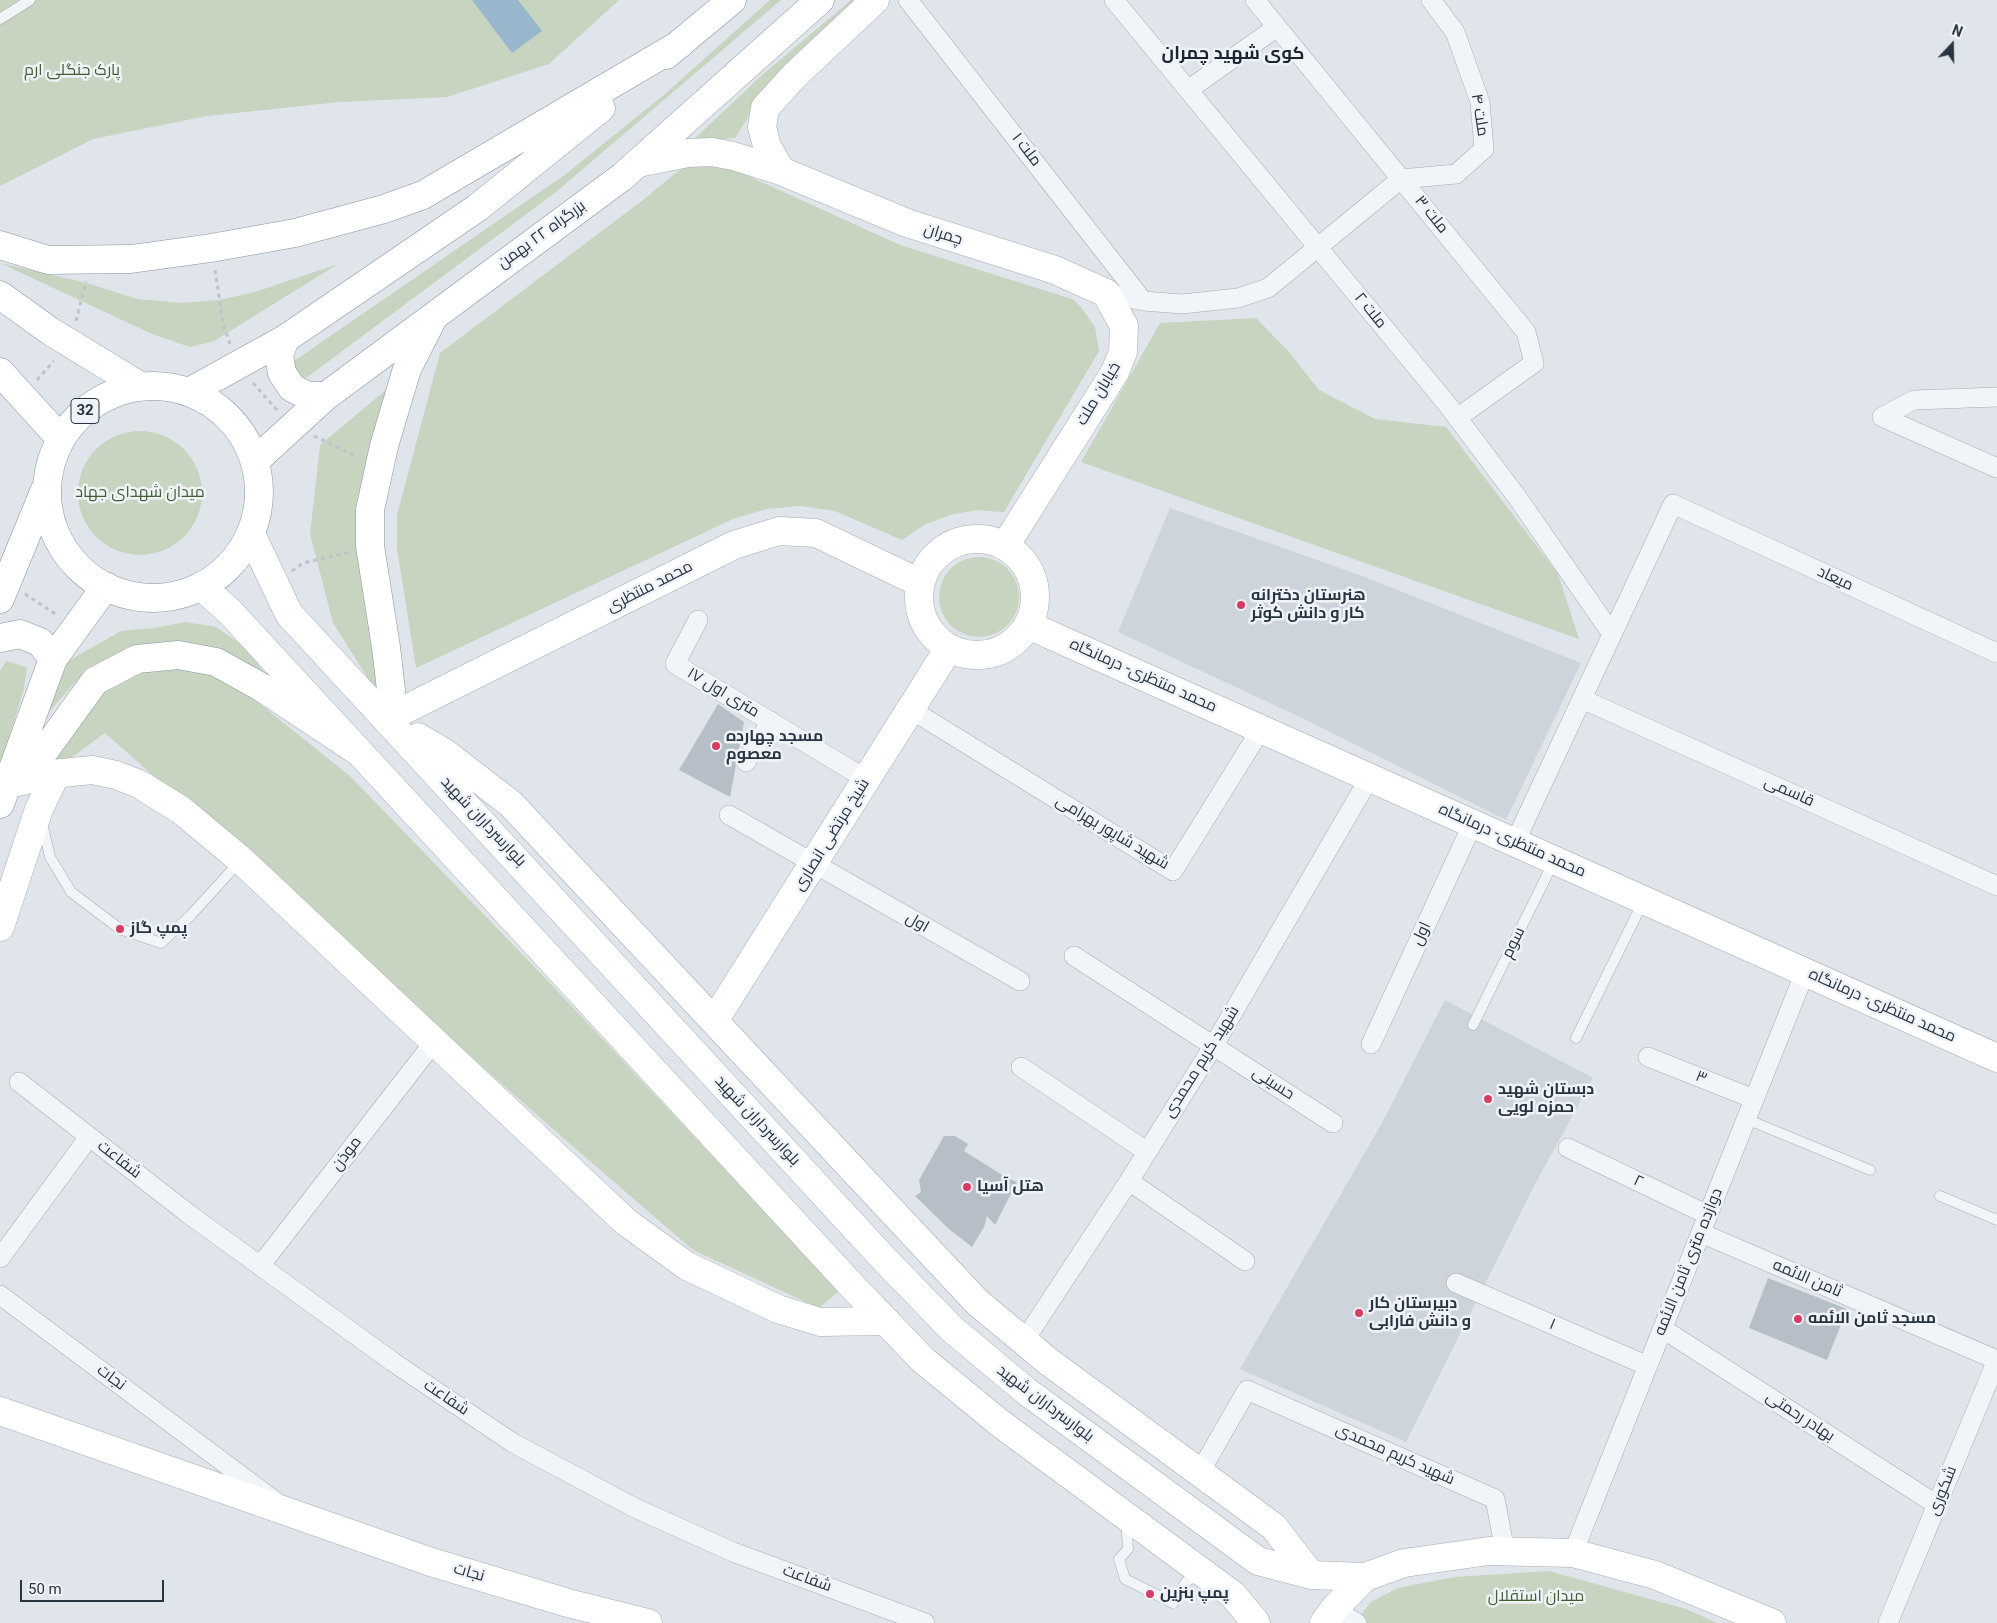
<!DOCTYPE html>
<meta charset="utf-8">
<style>
body{margin:0}
#map{position:relative;width:1997px;height:1623px;overflow:hidden;background:#dfe5ea;font-family:Roboto,sans-serif}
canvas{display:block}
.north{position:absolute;left:1927px;top:20px;width:50px;height:50px;-webkit-text-stroke:4px #eff3f7;paint-order:stroke;rotate:21deg;font-size:14px;font-weight:700;line-height:20px;text-align:center;color:#273442}
.north::after{content:'';display:block;margin:auto;width:18px;height:22px;background:#273442;clip-path:polygon(50% 0,100% 100%,50% 72%,0 100%)}
.scale{position:absolute;left:20px;top:1580px;width:144px;height:22px;box-sizing:border-box;border:2px solid #273442;border-top:0;padding-left:6px;font-size:15px;line-height:18px;white-space:nowrap;color:#273442;-webkit-text-stroke:4px #eff3f7;paint-order:stroke}
</style>
<div id="map">
<canvas width="1997" height="1623"></canvas>
<div class="north">N</div>
<div class="scale">50 m</div>
</div>
<script>
const context = document.querySelector('canvas').getContext('2d');
context.lineJoin = 'round';
function fill(path, color) {
  context.fillStyle = color;
  context.fill(path, 'evenodd');
}
function toPath(rows) {
  const path = new Path2D();
  for (const r of rows) {
    if (r.length === 3) {
      path.moveTo(r[0] + r[2], r[1]);
      path.arc(r[0], r[1], r[2], 0, 2 * Math.PI);
      continue;
    }
    path.moveTo(r[0], r[1]);
    for (let i = 2; i < r.length; i += 2) path.lineTo(r[i], r[i + 1]);
  }
  return path;
}
function trace(path, color, width, dash) {
  context.strokeStyle = color;
  context.lineWidth = width;
  context.lineCap = dash ? 'butt' : 'round';
  context.setLineDash(dash || []);
  context.stroke(path);
}
function label(font, color, halo, rows, align = 'center') {
  context.font = font + ' Roboto,Cairo,sans-serif';
  context.lineWidth = 5;
  context.setLineDash([]);
  context.textBaseline = 'middle';
  context.strokeStyle = halo;
  context.fillStyle = color;
  for (const [text, x, y, turn = 0] of rows) {
    context.save();
    context.translate(x, y);
    context.rotate((+turn || 0) * Math.PI / 180);
    context.textAlign = isNaN(turn) ? turn : align;
    if (halo) context.strokeText(text, 0, 0);
    context.fillText(text, 0, 0);
    context.restore();
  }
}
const built = toPath([
 [1170,508,1365,577,1581,663,1506,820,1304,719,1118,632],
 [1445,1000,1593,1078,1535,1184,1406,1442,1240,1369,1383,1121]
]);
const green = toPath([
 [0,0,619,0,549,64,447,97,340,102,207,116,93,139,0,186],
 [770,0,781,0,556,192,306,378,296,374,294,361,566,174,665,94],
 [851,0,857,0,760,99,735,138,691,142,761,76],
 [706,163,735,170,900,245,1072,299,1081,307,1095,327,1099,351,1004,512,977,510,950,515,924,525,902,540,835,511,801,506,766,509,733,519,416,668,397,549,397,515,440,353,643,200,678,171,692,165],
 [0,263,87,283,137,299,182,303,219,300,255,292,338,264,214,341,190,347,152,334],
 [1256,318,1288,351,1319,390,1375,419,1446,427,1558,574,1579,639,1081,462,1160,323],
 [392,385,363,485,379,691,369,680,333,623,310,534,320,445],
 [140,493,62],
 [979,597,40],
 [185,622,216,627,246,648,273,684,231,657,189,642,130,647,88,668,48,713,68,661,121,631,155,628],
 [6,661,27,667,24,689,0,767,0,671],
 [195,667,235,684,350,776,548,981,839,1291,819,1308,693,1250,562,1137,105,733,64,763,57,758,72,720,123,675,154,668],
 [1549,1571,1686,1609,1717,1623,1355,1623,1371,1602,1398,1588,1455,1577]
]);
const water = toPath([
 [472,0,518,0,542,31,512,53]
]);
const building = toPath([
 [718,704,744,722,730,797,679,770],
 [944,1136,955,1136,968,1144,964,1151,1007,1178,1017,1182,995,1225,987,1216,984,1227,972,1247,949,1229,915,1196,921,1192,919,1180],
 [1768,1278,1847,1309,1827,1360,1749,1328]
]);
const path = toPath([
 [215,270,223,323,230,344],
 [76,321,86,281],
 [37,380,54,361],
 [253,383,277,410],
 [314,436,358,457],
 [292,571,303,563,350,552],
 [25,594,57,615]
]);
const lane = toPath([
 [0,19,30,0],
 [42,822,50,857,71,892,120,929,161,943,191,915,241,860],
 [1473,1025,1554,861],
 [1576,1038,1643,902],
 [1746,1119,1870,1170],
 [1940,1196,1997,1220],
 [1126,1521,1128,1549,1119,1559,1125,1579,1173,1603,1186,1582,1200,1573]
]);
const street = toPath([
 [908,0,1143,301],
 [1114,0,1447,404,1517,497,1612,634],
 [1255,0,1526,332,1534,363,1457,418],
 [1188,90,1277,27],
 [1106,293,1143,301,1182,304,1238,298,1268,288,1401,179,1456,174,1484,149,1480,102,1455,32,1431,0],
 [1882,417,1997,468],
 [1882,417,1914,400,1997,397],
 [698,620,675,664,866,779],
 [1582,699,1997,886],
 [910,709,1173,871,1261,729],
 [746,762,771,721],
 [729,815,1020,981],
 [1515,842,1673,504,1997,653],
 [1074,956,1333,1123],
 [1371,1044,1473,823],
 [1648,1057,1754,1099],
 [1021,1067,1146,1151],
 [19,1082,190,1215,393,1362,513,1443,635,1508,733,1552,925,1623],
 [1568,1148,1708,1215],
 [1129,1181,1245,1261],
 [1701,1233,1997,1360],
 [0,1258,89,1137],
 [260,1266,434,1042],
 [1456,1283,1648,1366],
 [0,1295,275,1501],
 [1663,1329,1937,1505],
 [1024,1341,1129,1181,1214,1045,1370,777],
 [1200,1472,1247,1390,1495,1499,1505,1551],
 [1573,1553,1805,972],
 [1334,1609,1357,1623],
 [1888,1623,1997,1360]
]);
const secondary = toPath([
 [638,163,688,153,712,152,733,156,781,171,907,223,1055,270,1106,293,1124,326,1123,352,1115,372,1005,546],
 [781,171,767,146,762,127,765,108,795,75,875,0],
 [251,534,289,614,884,1259,952,1329,1026,1391,1258,1561,1311,1575,1365,1577],
 [977,597,58],
 [201,586,230,612,854,1288,923,1360,1001,1424,1233,1595,1256,1623],
 [1028,625,1997,1058],
 [388,718,734,545,779,531,816,533,920,583],
 [418,737,445,753,511,804,977,1302,1049,1362,1274,1527,1311,1575],
 [8,784,52,774,92,770,116,775,139,784,181,810,241,860,626,1222,687,1266,778,1309,820,1322,886,1321],
 [0,927,39,809,56,774],
 [714,1021,949,648],
 [0,1411,431,1562,568,1603,648,1623],
 [1324,1623,1334,1609,1365,1577,1404,1563,1489,1551,1573,1553,1655,1575,1772,1623]
]);
const highway = toPath([
 [666,55,732,0],
 [0,245,48,260,131,259,211,248,295,233,384,209,423,195,680,44],
 [0,295,50,331,140,386],
 [285,339,279,355,282,373,292,388,308,396,326,396],
 [0,372,60,438],
 [153,492,106],
 [189,392,285,339,477,208,601,108],
 [255,461,326,396,622,177,820,0],
 [0,599,46,487],
 [0,638,20,634,40,642,53,659],
 [388,718,391,690,386,647,370,546,370,510,384,446,407,369,432,320],
 [8,784,40,757,95,681,137,659,178,655,216,662,261,687,359,752],
 [0,804,53,659,106,586]
]);
const markers = [
 [1241,605,5,"#d73c65"],
 [716,746,5,"#d73c65"],
 [120,929,5,"#d73c65"],
 [1488,1099,5,"#d73c65"],
 [967,1187,5,"#d73c65"],
 [1359,1313,5,"#d73c65"],
 [1798,1319,5,"#d73c65"],
 [1150,1594,5,"#d73c65"]
];
const shields = [
 [85,411,28]
];
const shieldNames = [
 ["32",85,411]
];
const parkNames = [
 ["پارک جنگلی ارم",72,71],
 ["میدان شهدای جهاد",140,493],
 ["میدان استقلال",1536,1597]
];
const streetNames = [
 ["ملت ۴",1479,115,81],
 ["ملت ۱",1026,150,52],
 ["ملت ۳",1431,215,51],
 ["بزرگراه ۲۲ بهمن",542,235,-36],
 ["چمران",943,235,17],
 ["ملت ۲",1370,311,51],
 ["خیابان ملت",1099,394,-59],
 ["میعاد",1835,579,25],
 ["محمد منتظری",650,587,-27],
 ["محمد منتظری- درمانگاه",1143,676,24],
 ["۱۷ متری اول",723,693,31],
 ["قاسمی",1789,792,24],
 ["بلوارسرداران شهید",483,822,47],
 ["شهید شاپور بهرامی",1112,833,31],
 ["شیخ مرتضی انصاری",832,835,-58],
 ["محمد منتظری- درمانگاه",1512,841,24],
 ["اول",917,923,30],
 ["اول",1422,934,-65],
 ["سوم",1514,943,-64],
 ["محمد منتظری- درمانگاه",1882,1006,24],
 ["شهید کریم محمدی",1202,1062,-58],
 ["۳",1701,1078,22],
 ["حسینی",1273,1084,33],
 ["بلوارسرداران شهید",757,1121,47],
 ["موذن",347,1154,-52],
 ["شفاعت",119,1160,38],
 ["۲",1638,1182,25],
 ["دوازده متری ثامن الائمه",1689,1262,-68],
 ["ثامن الائمه",1807,1279,23],
 ["۱",1552,1325,23],
 ["نجات",111,1378,37],
 ["شفاعت",446,1398,34],
 ["بلوارسرداران شهید",1045,1404,37],
 ["بهادر رحمتی",1800,1417,33],
 ["شهید کریم محمدی",1395,1455,24],
 ["شکوری",1943,1491,-68],
 ["نجات",469,1573,16],
 ["شفاعت",807,1579,20]
];
const poiNames = [
 ["هنرستان دخترانه",1251,596],
 ["کار و دانش کوثر",1251,614],
 ["مسجد چهارده",726,737],
 ["معصوم",726,755],
 ["پمپ گاز",130,929],
 ["دبستان شهید",1498,1090],
 ["حمزه لویی",1498,1108],
 ["هتل آسیا",977,1187],
 ["دبیرستان کار",1369,1304],
 ["و دانش فارابی",1369,1322],
 ["مسجد ثامن الائمه",1808,1319],
 ["پمپ بنزین",1160,1594]
];
const neighbourhoodNames = [
 ["کوی شهید چمران",1233,54]
];
fill(built, '#cdd4dc');
fill(green, '#c7d4c0');
fill(water, '#98b7cc');
fill(building, '#b6bec7');
trace(lane, '#a4acb4', 11);
trace(street, '#a4acb4', 20);
trace(secondary, '#a4acb4', 29);
trace(highway, '#8694a1', 29);
trace(path, '#bdc3c9', 3, [4, 4]);
trace(lane, '#f2f5f8', 10);
trace(street, '#f2f5f8', 19);
trace(secondary, '#fff', 28);
trace(highway, '#fff', 28);
for (const [x, y, r, color] of markers) {
  const dot = new Path2D();
  dot.arc(x, y, r, 0, 2 * Math.PI);
  context.fillStyle = color;
  context.fill(dot);
  trace(dot, '#eff3f7', 2);
}
for (const [x, y, w] of shields) {
  const box = new Path2D();
  box.roundRect(x - w / 2, y - 12.5, w, 25, 4);
  context.fillStyle = '#eff3f7';
  context.fill(box);
  trace(box, '#273442', 1);
}
label('bold 15px', '#273442', null, shieldNames);
label('16px', '#405f33', '#eff3f7', parkNames);
label('16px', '#273442', '#eff3f7', streetNames);
label('bold 16px', '#273442', '#eff3f7', poiNames, 'left');
label('bold 18px', '#192533', '#eff3f7', neighbourhoodNames);
</script>
